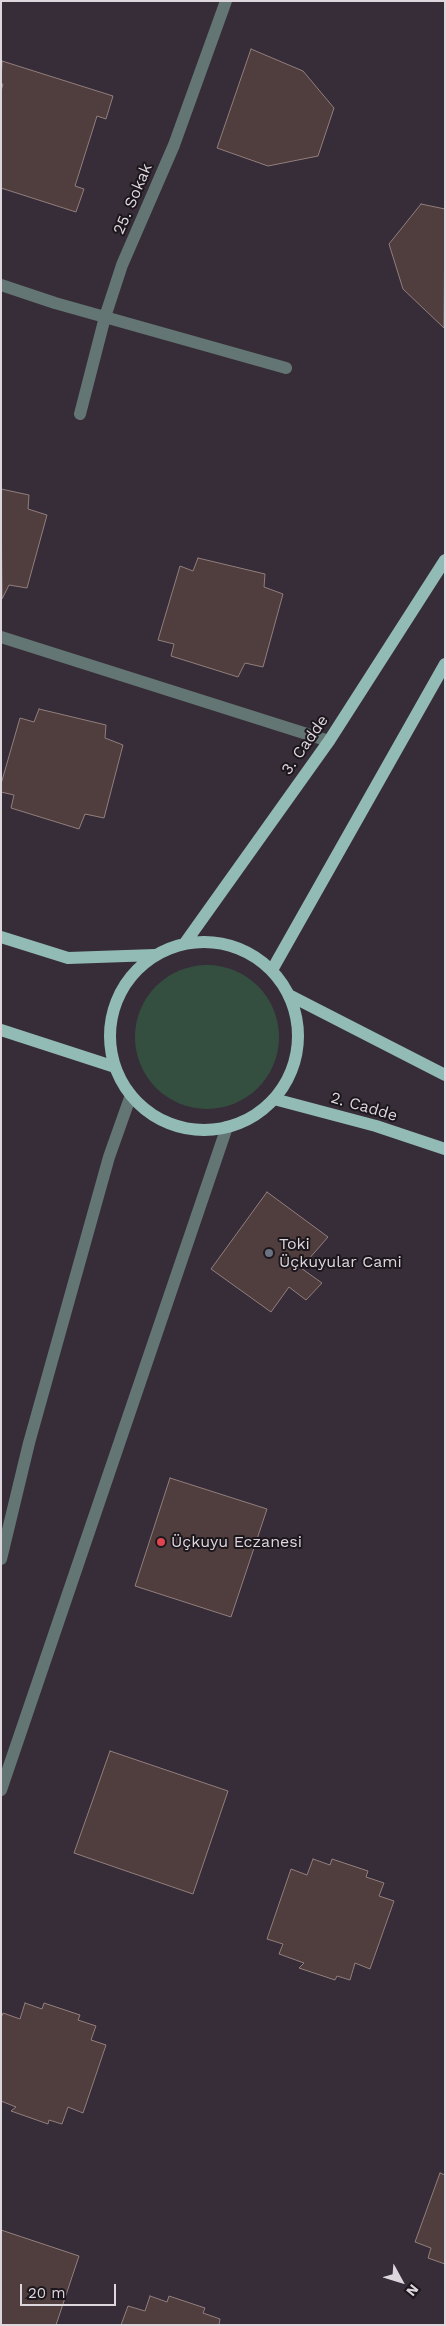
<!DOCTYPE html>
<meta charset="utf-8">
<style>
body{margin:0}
#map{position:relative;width:446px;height:2326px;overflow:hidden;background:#372d38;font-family:"Work Sans",sans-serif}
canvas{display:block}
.frame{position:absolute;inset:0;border:2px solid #ddd6dd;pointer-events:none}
.north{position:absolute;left:376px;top:2256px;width:50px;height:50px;-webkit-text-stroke:4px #1c171c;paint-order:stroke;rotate:129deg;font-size:14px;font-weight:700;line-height:20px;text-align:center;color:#ddd6dd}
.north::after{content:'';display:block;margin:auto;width:18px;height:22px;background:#ddd6dd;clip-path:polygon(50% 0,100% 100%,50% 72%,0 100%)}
.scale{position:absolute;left:20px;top:2284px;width:96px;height:22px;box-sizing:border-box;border:2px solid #ddd6dd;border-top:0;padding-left:6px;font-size:15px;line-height:18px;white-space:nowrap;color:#ddd6dd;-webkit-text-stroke:4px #1c171c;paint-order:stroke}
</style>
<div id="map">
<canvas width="446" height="2326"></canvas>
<div class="frame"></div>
<div class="north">N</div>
<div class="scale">20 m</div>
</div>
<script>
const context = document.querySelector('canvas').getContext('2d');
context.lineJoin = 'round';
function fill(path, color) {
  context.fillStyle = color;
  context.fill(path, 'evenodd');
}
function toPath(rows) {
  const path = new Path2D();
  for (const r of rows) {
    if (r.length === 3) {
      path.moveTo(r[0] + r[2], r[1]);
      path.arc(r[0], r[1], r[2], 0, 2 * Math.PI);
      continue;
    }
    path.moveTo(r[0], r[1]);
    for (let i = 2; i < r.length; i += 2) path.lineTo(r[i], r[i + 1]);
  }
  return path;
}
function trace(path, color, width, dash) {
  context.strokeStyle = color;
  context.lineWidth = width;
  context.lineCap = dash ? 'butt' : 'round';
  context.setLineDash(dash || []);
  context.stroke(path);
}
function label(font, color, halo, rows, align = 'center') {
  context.font = font + ' "Work Sans",sans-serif';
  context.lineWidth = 4;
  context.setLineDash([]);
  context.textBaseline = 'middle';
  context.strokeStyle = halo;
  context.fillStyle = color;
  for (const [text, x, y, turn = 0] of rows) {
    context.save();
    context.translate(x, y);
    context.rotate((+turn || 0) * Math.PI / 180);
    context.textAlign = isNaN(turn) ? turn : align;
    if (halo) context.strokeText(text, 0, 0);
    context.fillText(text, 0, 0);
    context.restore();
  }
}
const green = toPath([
 [207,1037,72]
]);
const building = toPath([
 [251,49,303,71,334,108,318,156,268,166,217,148,251,49],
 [2,61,113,96,106,119,97,116,75,186,84,189,76,212,1,188,1,91,3,84,1,84,2,61],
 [421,204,445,209,444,328,403,289,389,244,421,204],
 [1,489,29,495,28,509,47,515,27,588,9,585,2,599,1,489],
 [198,558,265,574,264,587,283,594,263,667,245,663,238,677,171,656,174,644,158,640,180,566,193,571,198,558],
 [39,709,106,725,105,738,123,745,104,818,85,814,79,829,11,808,14,795,1,792,1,784,20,718,34,722,39,709],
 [267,1192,328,1237,301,1268,322,1283,306,1300,289,1287,271,1312,211,1269,267,1192],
 [170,1478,267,1509,231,1617,135,1586,170,1478],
 [110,1751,228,1791,193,1894,74,1853,110,1751],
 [313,1859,330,1865,332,1859,368,1871,366,1877,384,1883,379,1896,394,1901,370,1969,355,1963,350,1980,337,1976,335,1980,299,1968,304,1963,279,1954,283,1944,267,1939,291,1869,307,1875,313,1859],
 [25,2003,42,2009,44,2003,80,2015,78,2020,96,2026,91,2040,106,2045,83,2113,68,2107,62,2124,49,2120,48,2124,11,2111,16,2107,1,2101,1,2018,3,2013,20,2019,25,2003],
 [440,2173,445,2175,445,2264,428,2258,431,2248,415,2242,440,2173],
 [1,2230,79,2256,56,2325,1,2325,1,2230],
 [150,2296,167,2302,169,2296,205,2308,203,2313,220,2319,219,2325,121,2325,128,2306,145,2311,150,2296]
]);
const minor = toPath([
 [1,285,55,303,286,368],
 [80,414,105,317,122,265,174,145,226,1],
 [1,637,329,741],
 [1,1559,29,1443,109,1157,131,1095],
 [1,1790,227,1127]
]);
const major = toPath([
 [1,937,68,958,155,955],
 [204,1036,94],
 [185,943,329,741,445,560],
 [272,970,445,664],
 [289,995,445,1075],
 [1,1030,115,1067],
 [274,1099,376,1126,445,1149]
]);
const markers = [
 [269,1253,5,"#6b7280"],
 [161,1542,5,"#e0444e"]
];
const streetNames = [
 ["25. Sokak",133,199,-67],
 ["3. Cadde",305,745,-55],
 ["2. Cadde",364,1107,16]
];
const poiNames = [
 ["Toki",279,1244],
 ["Üçkuyular Cami",279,1262],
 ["Üçkuyu Eczanesi",171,1542]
];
fill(green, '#344f3f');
fill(building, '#4f3e3d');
trace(building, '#927e7d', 1);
trace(minor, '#637674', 12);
trace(major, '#93bbb6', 12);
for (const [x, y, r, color] of markers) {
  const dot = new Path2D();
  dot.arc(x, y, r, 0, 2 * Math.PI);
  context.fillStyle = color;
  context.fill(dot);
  trace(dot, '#1c171c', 2);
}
label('16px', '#ddd6dd', '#1c171c', streetNames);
label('16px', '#ddd6dd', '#1c171c', poiNames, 'left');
</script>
